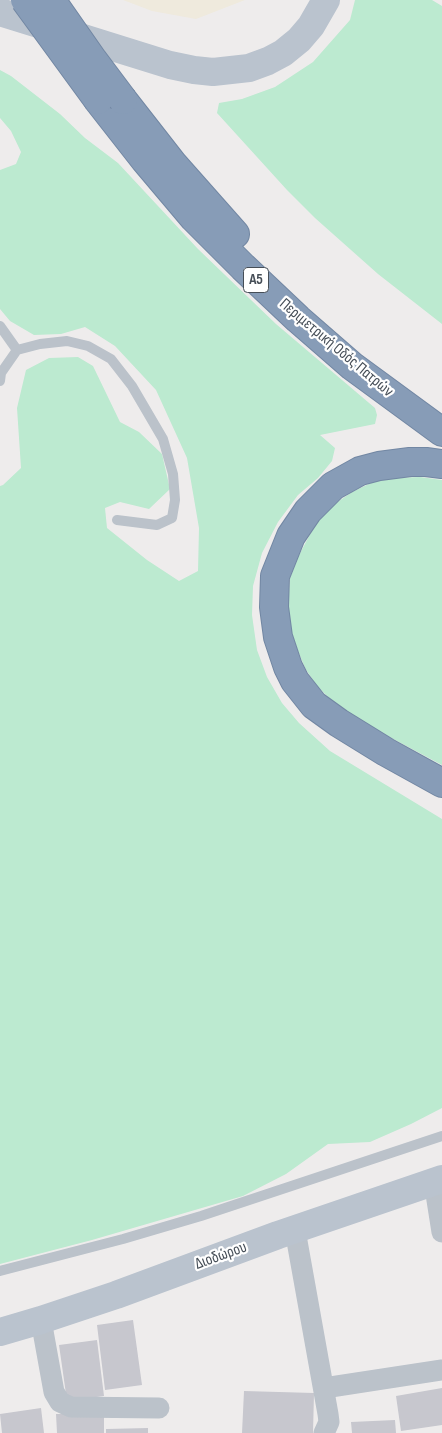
<!DOCTYPE html>
<meta charset="utf-8">
<style>
body{margin:0}
canvas{display:block;background:#eeecec}
</style>
<canvas width="442" height="1433"></canvas>
<script>
const context = document.querySelector('canvas').getContext('2d');
context.lineJoin = 'round';
function fill(path, color) {
  context.fillStyle = color;
  context.fill(path, 'evenodd');
}
function toPath(rows) {
  const path = new Path2D();
  for (const r of rows) {
    path.moveTo(r[0], r[1]);
    for (let i = 2; i < r.length; i += 2) path.lineTo(r[i], r[i + 1]);
  }
  return path;
}
function trace(path, color, width, dash) {
  context.strokeStyle = color;
  context.lineWidth = width;
  context.lineCap = dash ? 'butt' : 'round';
  context.setLineDash(dash || []);
  context.stroke(path);
}
function label(font, color, halo, rows, align = 'center') {
  context.font = font + ' "Sofia Sans Condensed",sans-serif';
  context.lineWidth = 4.5;
  context.setLineDash([]);
  context.textBaseline = 'middle';
  context.strokeStyle = halo;
  context.fillStyle = color;
  for (const [text, x, y, turn = 0] of rows) {
    context.save();
    context.translate(x, y);
    context.rotate((+turn || 0) * Math.PI / 180);
    context.textAlign = isNaN(turn) ? turn : align;
    if (halo) context.strokeText(text, 0, 0);
    context.fillText(text, 0, 0);
    context.restore();
  }
}
const green = toPath([
 [355,0,432,0,442,6,442,324,378,274,315,218,287,190,217,113,219,103,242,99,275,87,313,62,350,20],
 [0,70,11,76,60,114,85,138,118,163,198,249,276,324,375,408,377,415,375,424,320,435,335,448,332,461,318,478,298,495,278,522,262,553,253,586,252,615,257,650,267,677,282,703,299,723,330,751,442,819,442,1108,411,1124,370,1142,328,1144,286,1174,243,1196,92,1240,0,1264,0,486,3,485,21,468,17,408,26,370,49,358,78,357,93,366,120,422,139,432,162,454,170,489,149,509,120,502,105,508,107,528,147,560,179,581,198,571,199,528,187,458,156,390,115,346,85,327,61,334,34,335,10,321,0,309,0,170,16,164,21,152,11,131,0,118],
 [420,477,442,480,442,765,369,726,332,701,316,685,305,668,296,646,290,627,288,608,290,578,297,559,316,523,329,508,352,492,373,482,393,478]
]);
const sand = toPath([
 [123,0,245,0,196,19,152,11]
]);
const building = toPath([
 [133,1320,142,1385,105,1390,97,1325],
 [97,1340,104,1396,67,1401,59,1345],
 [442,1388,442,1425,401,1431,396,1396],
 [244,1391,314,1393,313,1433,242,1433],
 [41,1408,44,1433,2,1433,0,1414],
 [56,1414,104,1414,104,1433,57,1433],
 [395,1420,396,1433,352,1433,351,1422],
 [148,1428,148,1433,106,1433,106,1429]
]);
const lane = toPath([
 [0,326,17,350,1,373,0,381],
 [17,350,40,344,67,341,88,346,111,359,132,386,163,439,173,474,175,500,172,518,157,525,117,520],
 [0,1271,123,1239,201,1216,442,1136]
]);
const street = toPath([
 [434,1181,442,1232],
 [295,1230,328,1414,329,1422,324,1433],
 [41,1320,54,1392,60,1402,71,1407,159,1408],
 [324,1388,442,1370]
]);
const secondary = toPath([
 [0,12,170,65,194,70,213,72,249,68,268,61,283,53,299,40,311,26,326,0],
 [0,1332,41,1320,116,1295,278,1235,442,1179]
]);
const highway = toPath([
 [98,100,145,160,194,218,243,267,298,319,352,366,442,432],
 [123,100,173,164,235,234],
 [442,464,426,462,410,462,379,466,360,471,333,486,308,511,291,536,275,576,274,607,278,637,288,667,295,681,314,705,339,723,386,752,442,783]
]);
const highwayBridge = toPath([
 [25,0,98,100],
 [51,0,93,60,123,100]
]);
const shields = [
 [256,280,25]
];
const shieldNames = [
 ["Α5",256,280]
];
const streetNames = [
 ["Περιμετρική Οδός Πατρών",336,348,40],
 ["Διοδώρου",221,1256,-20]
];
fill(green, '#bcead0');
fill(sand, '#efeadd');
fill(building, '#c7c7ce');
trace(highway, '#7287a3', 30);
trace(lane, '#bbc2ca', 10);
trace(street, '#bbc2ca', 21);
trace(secondary, '#bac3ce', 28);
trace(highway, '#879cb7', 28);
trace(highwayBridge, '#7287a3', 30, []);
trace(highwayBridge, '#879cb7', 28);
for (const [x, y, w] of shields) {
  const box = new Path2D();
  box.roundRect(x - w / 2, y - 12.5, w, 25, 4);
  context.fillStyle = '#fff';
  context.fill(box);
  trace(box, '#464e57', 1);
}
label('bold 15px', '#464e57', null, shieldNames);
label('16px', '#464e57', '#fff', streetNames);
</script>
